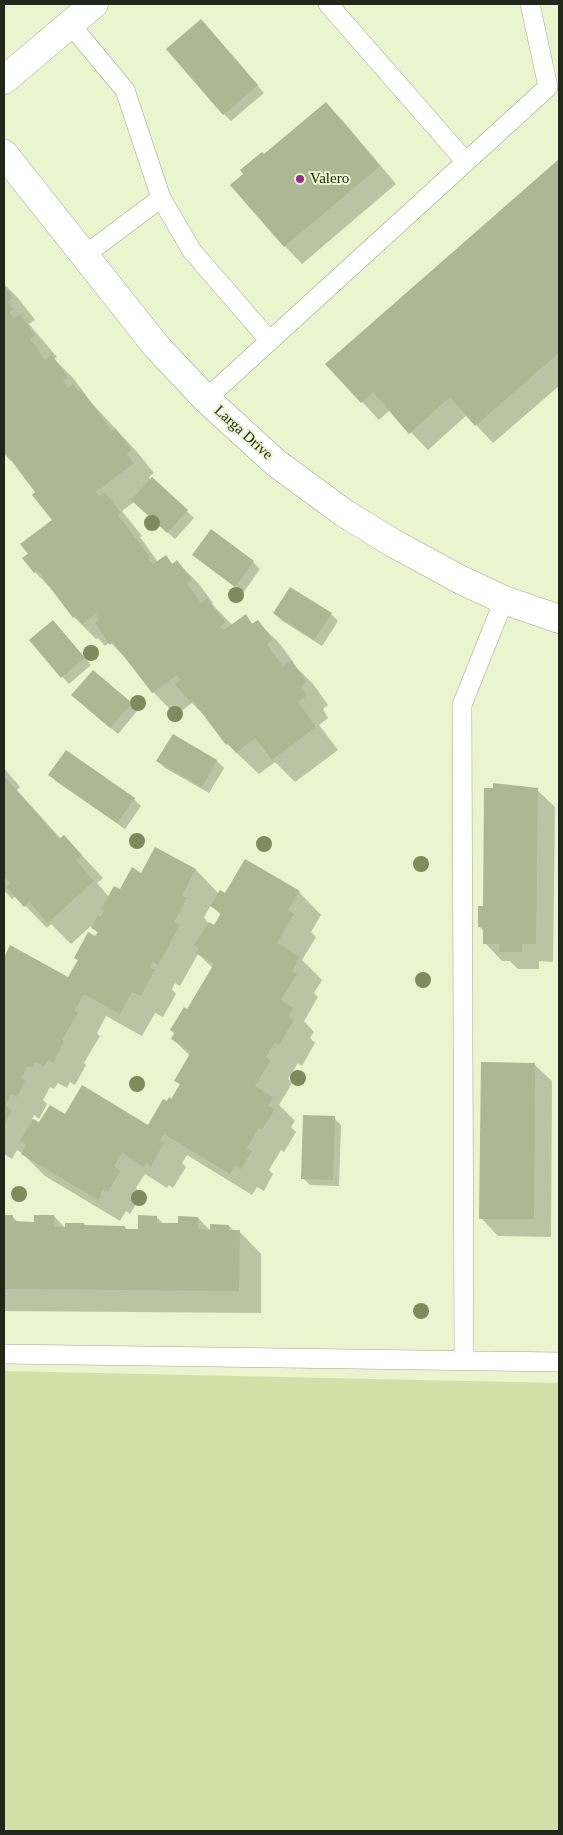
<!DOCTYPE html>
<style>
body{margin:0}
#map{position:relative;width:563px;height:1835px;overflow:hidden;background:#eaf4cf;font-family:"Times New Roman",serif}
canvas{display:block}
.frame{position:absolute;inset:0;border:5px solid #232719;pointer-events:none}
</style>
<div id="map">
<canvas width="563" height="1835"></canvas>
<div class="frame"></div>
</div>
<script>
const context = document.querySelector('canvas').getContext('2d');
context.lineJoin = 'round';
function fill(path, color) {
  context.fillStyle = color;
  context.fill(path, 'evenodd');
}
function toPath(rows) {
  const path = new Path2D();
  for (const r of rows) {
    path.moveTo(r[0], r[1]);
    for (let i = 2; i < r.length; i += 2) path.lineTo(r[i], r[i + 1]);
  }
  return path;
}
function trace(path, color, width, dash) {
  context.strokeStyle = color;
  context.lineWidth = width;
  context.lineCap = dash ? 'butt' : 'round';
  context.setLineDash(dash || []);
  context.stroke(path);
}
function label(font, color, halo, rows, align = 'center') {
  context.font = font + ' "Times New Roman",serif';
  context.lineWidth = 4;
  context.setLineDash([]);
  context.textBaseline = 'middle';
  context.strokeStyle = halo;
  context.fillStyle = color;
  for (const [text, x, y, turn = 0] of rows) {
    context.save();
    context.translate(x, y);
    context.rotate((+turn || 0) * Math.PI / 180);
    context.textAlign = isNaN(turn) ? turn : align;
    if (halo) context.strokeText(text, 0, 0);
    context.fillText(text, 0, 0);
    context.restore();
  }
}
const green = toPath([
 [4,1371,559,1383,559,1831,4,1831]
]);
const shadow = toPath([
 [208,28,264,93,231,121,224,114],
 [326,104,343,121,396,184,302,264,285,246,264,156],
 [559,161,559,386,493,443,467,415,428,450,390,410,379,420,327,364],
 [4,284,18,298,35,320,29,324,57,357,54,359,74,379,89,400,137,452,154,473,149,477,151,480,152,478,194,518,175,539,134,502,122,511,142,536,140,537,158,562,165,557,173,565,177,562,199,584,213,603,212,604,233,626,245,616,253,624,257,621,280,644,294,663,293,664,313,684,328,705,323,709,328,718,319,725,338,750,295,782,275,762,259,774,227,744,208,719,192,703,176,715,153,692,133,666,110,642,105,646,98,638,96,639,74,617,55,593,35,572,29,554,54,521,37,492,13,460,11,461,4,454],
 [194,555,253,562,260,569,243,593],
 [274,613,331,614,338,621,322,646,281,620],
 [53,621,91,665,69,684,30,641],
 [80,702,131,703,138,710,118,734],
 [173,735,217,761,224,768,209,793,165,768,158,761],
 [4,768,20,787,17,790,61,839,64,836,103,878,97,883,109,897,121,891,142,875,156,849,196,870,219,894,299,892,321,915,311,932,316,937,302,960,322,980,314,993,318,997,304,1021,314,1032,310,1038,315,1043,302,1066,298,1063,288,1079,292,1083,279,1105,295,1121,291,1127,296,1132,284,1152,281,1150,269,1170,273,1174,264,1191,257,1187,252,1195,187,1155,182,1163,186,1167,173,1188,169,1185,167,1188,145,1174,136,1188,142,1194,130,1214,126,1211,120,1221,45,1176,22,1153,17,1150,12,1159,4,1154,4,960,11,947,69,979,79,961,75,958,98,933,91,926,71,944,51,924,47,928,16,896,12,899,4,890],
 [211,905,221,915,214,927,208,923,204,917],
 [198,954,213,968,173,1039,190,1056,176,1080,181,1085,172,1101,167,1103,148,1126,65,1116,40,1123,32,1119,34,1115,39,1119,47,1104,43,1100,50,1087,54,1089,58,1083,67,1088,70,1082,75,1085,86,1065,84,1063,100,1036,97,1033,106,1016,142,1036,155,1013,163,1017,176,994,172,989,175,983,180,986],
 [50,775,134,799,141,806,125,829,57,782],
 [537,790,555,807,553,962,539,961,539,969,518,969,510,961,502,961,485,943,484,932,479,926,485,908],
 [534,1064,552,1081,551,1237,498,1236,481,1218],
 [334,1118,341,1125,339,1186,310,1185,303,1178],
 [4,1216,12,1216,19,1223,35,1223,54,1216,66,1229,84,1224,86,1227,125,1227,128,1230,139,1230,156,1217,164,1224,179,1225,198,1218,211,1231,229,1226,234,1231,239,1231,261,1254,261,1313,4,1311]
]);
const building = toPath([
 [201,19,258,85,223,115,166,49],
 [326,102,380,166,284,247,230,185,243,174,240,170,262,152,264,154],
 [559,159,559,353,475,426,450,397,409,434,373,392,361,403,325,364],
 [4,285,13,298,8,302,13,309,9,312,14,318,20,314,35,335,30,339,45,360,52,355,68,377,63,381,68,388,73,384,78,391,81,389,112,431,115,428,132,450,127,454,134,463,96,492,99,496,105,492,121,513,118,515,150,557,148,559,153,564,166,555,172,564,177,560,192,580,187,584,201,603,207,598,225,622,220,626,224,630,246,614,252,624,258,620,273,640,267,644,283,666,291,660,307,682,301,686,307,695,298,702,316,727,272,760,255,738,236,753,228,743,226,745,193,701,191,703,175,684,180,680,177,675,152,693,113,642,110,645,95,623,99,620,96,614,82,624,75,616,73,618,37,570,34,573,22,558,28,554,20,544,52,520,32,495,35,492,4,451,7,449,4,445],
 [152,477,188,510,167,533,131,500],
 [211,529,254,561,235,587,192,555],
 [290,587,332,613,314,640,273,613],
 [53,620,85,658,61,678,29,640],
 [93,670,132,703,110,728,71,695],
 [173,734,217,760,202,787,156,761],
 [66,750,135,798,117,823,48,775],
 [4,776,59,839,64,835,82,855,76,860,94,881,48,923,29,902,24,907,6,887,10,883,4,877],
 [493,783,538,788,536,944,522,944,522,952,499,952,500,944,483,944,483,927,478,927,478,906,483,906,484,788,493,788],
 [155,847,196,869,182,895,187,898,174,922,180,925,158,965,153,962,150,967,155,970,141,996,132,992,120,1014,84,994,75,1010,78,1013,62,1040,64,1041,53,1063,48,1060,44,1067,35,1062,32,1067,28,1066,21,1078,25,1081,17,1097,11,1094,6,1106,12,1110,4,1126,4,958,10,945,68,977,78,960,74,958,88,932,95,936,98,932,91,928,98,915,101,917,104,911,101,909,114,886,120,889,132,867,141,873],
 [245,859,300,891,288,910,294,914,277,943,300,957,292,971,297,974,281,1000,293,1008,288,1017,294,1020,279,1045,275,1042,266,1057,271,1060,255,1086,273,1097,268,1106,275,1109,262,1130,259,1128,247,1148,252,1151,241,1169,235,1165,230,1174,164,1134,160,1141,164,1143,151,1167,146,1163,144,1167,122,1153,114,1166,120,1171,108,1192,103,1190,98,1200,21,1154,26,1145,20,1141,33,1119,39,1122,50,1105,65,1114,82,1085,148,1125,163,1099,167,1101,169,1097,171,1099,180,1084,174,1081,191,1052,171,1039,174,1033,170,1030,184,1007,187,1009,214,964,196,953,199,948,194,945,209,922,214,925,221,913,210,906,220,890,225,893],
 [481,1062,535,1063,534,1219,479,1219],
 [303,1115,335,1116,333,1180,301,1179],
 [4,1215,13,1215,13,1221,34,1222,34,1215,54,1215,54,1227,65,1227,65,1223,84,1223,84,1225,125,1226,125,1229,138,1229,138,1215,157,1216,157,1223,178,1223,178,1216,198,1217,198,1229,210,1230,210,1224,229,1225,229,1230,240,1230,239,1291,4,1289]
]);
const lane = toPath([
 [328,4,466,162],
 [70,24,125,90,161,198,85,255],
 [161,198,192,251,270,341],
 [206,399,548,87,530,4],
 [4,1354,559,1362],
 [464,1361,462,705,504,600]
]);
const secondary = toPath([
 [4,80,94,4],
 [4,154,157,347,206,399,276,463,344,513,393,543,461,580,504,600,559,619]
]);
const trees = [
 [152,523],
 [236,595],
 [91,653],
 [138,703],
 [175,714],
 [137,841],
 [264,844],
 [421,864],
 [423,980],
 [298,1078],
 [137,1084],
 [19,1194],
 [139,1198],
 [421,1311]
];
const markers = [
 [300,179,5,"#952c8f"]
];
const poiNames = [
 ["Valero",310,179]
];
const streetNames = [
 ["Larga Drive",243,433,42]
];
fill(green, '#d2e1a8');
fill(shadow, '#0003');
fill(building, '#adb794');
trace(lane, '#9fa886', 20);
trace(secondary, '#9fa886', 29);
trace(lane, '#fff', 19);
trace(secondary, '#fff', 28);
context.fillStyle = '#808a5d';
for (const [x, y] of trees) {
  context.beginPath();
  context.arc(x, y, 8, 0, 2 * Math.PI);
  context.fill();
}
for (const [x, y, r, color] of markers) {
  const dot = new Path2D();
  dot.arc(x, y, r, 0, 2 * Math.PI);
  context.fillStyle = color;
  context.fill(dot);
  trace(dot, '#eaf4cf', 2);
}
label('15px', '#232719', '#eaf4cf', poiNames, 'left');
label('15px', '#232719', '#eaf4cf', streetNames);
</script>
